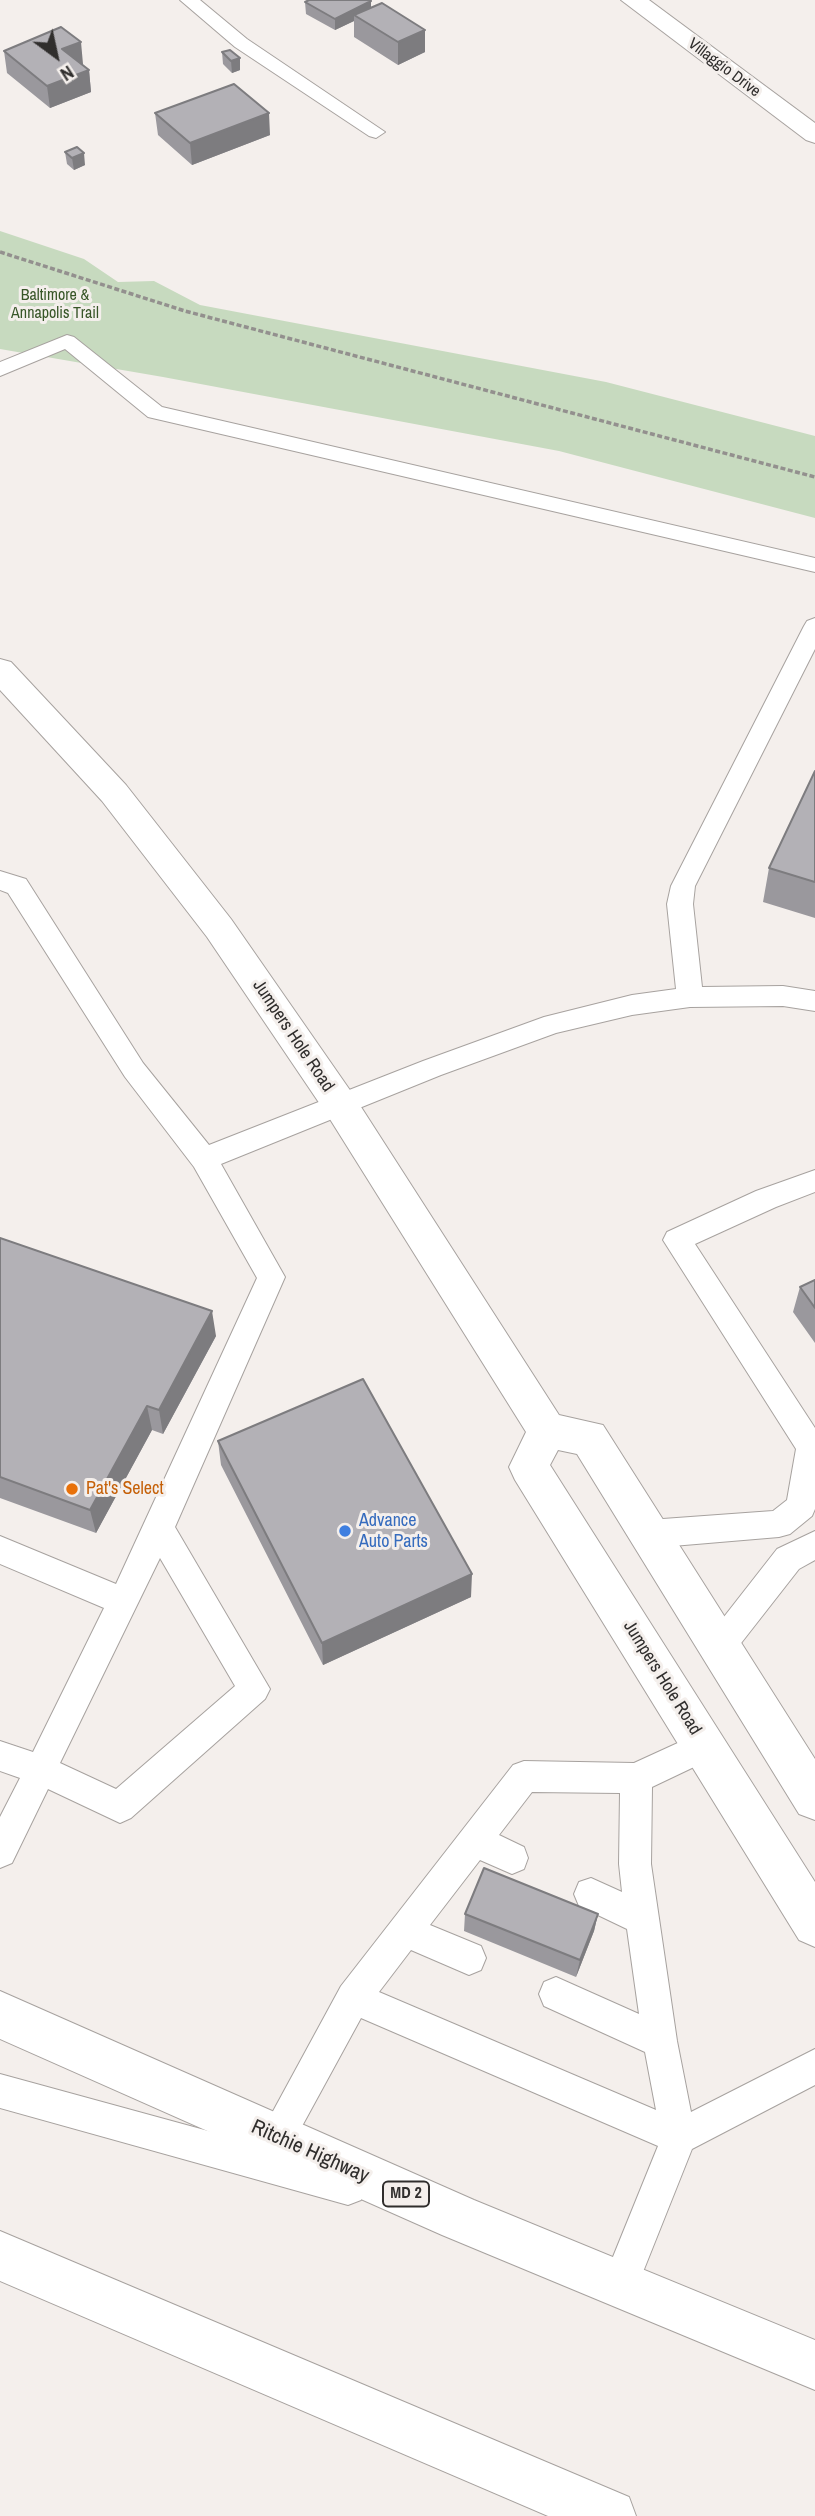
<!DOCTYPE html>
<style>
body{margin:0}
#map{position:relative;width:815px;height:2516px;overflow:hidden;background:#f4efec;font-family:"Archivo Narrow",sans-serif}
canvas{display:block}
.north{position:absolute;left:21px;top:21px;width:70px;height:70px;-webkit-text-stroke:5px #f4efec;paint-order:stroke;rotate:147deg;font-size:19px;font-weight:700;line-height:28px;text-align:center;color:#302e2d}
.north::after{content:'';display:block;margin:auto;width:24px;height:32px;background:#302e2d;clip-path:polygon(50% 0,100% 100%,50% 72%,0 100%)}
</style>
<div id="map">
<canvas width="815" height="2516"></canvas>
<div class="north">N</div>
</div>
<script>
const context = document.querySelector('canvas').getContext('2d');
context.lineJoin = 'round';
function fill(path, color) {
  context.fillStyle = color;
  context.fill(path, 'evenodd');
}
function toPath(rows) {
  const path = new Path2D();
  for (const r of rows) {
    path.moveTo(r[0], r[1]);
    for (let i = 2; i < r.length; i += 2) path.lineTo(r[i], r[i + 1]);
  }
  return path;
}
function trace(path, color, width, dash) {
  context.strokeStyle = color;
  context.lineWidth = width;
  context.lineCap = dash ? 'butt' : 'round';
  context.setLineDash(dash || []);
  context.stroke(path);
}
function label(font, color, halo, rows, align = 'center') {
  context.font = font + ' "Archivo Narrow",sans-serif';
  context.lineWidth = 6;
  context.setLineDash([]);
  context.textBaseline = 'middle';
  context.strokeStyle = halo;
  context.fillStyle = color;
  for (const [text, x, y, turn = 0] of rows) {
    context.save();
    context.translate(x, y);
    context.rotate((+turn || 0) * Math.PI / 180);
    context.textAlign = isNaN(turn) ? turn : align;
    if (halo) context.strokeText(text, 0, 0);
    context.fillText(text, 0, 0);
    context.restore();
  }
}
const green = toPath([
 [0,231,84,259,118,282,154,281,200,305,606,382,815,436,815,518,559,451,163,377,0,349]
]);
const path = toPath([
 [0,252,185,311,815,477]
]);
const lane = toPath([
 [180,0,200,0,247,39,385,132,376,138,369,136,235,47,180,0],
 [67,335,74,337,162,407,815,558,815,572,148,417,65,349,0,376,0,362,67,335],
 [815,618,815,649,695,886,693,904,702,987,783,986,815,991,815,1011,783,1006,690,1007,632,1015,556,1033,441,1075,221,1164,285,1277,175,1527,270,1689,265,1699,131,1818,120,1823,48,1789,12,1863,0,1868,0,1817,20,1778,0,1771,0,1741,33,1752,104,1608,0,1564,0,1536,116,1584,257,1278,194,1167,125,1077,8,893,0,890,0,871,26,879,143,1063,209,1145,423,1061,544,1017,632,995,676,989,667,904,671,886,804,626,807,621,815,618],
 [160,1558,235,1686,116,1789,60,1763,160,1558],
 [815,1170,815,1192,776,1207,695,1244,815,1428,815,1509,812,1516,790,1534,779,1537,649,1548,638,1544,634,1534,638,1524,649,1520,773,1511,787,1500,796,1449,663,1240,667,1232,756,1191,815,1170],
 [815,1531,815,1560,799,1569,731,1656,720,1660,709,1656,704,1646,709,1636,777,1549,815,1531],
 [704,1731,715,1735,720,1746,715,1757,652,1787,651,1864,677,2041,691,2112,815,2049,815,2085,692,2149,633,2297,620,2302,607,2297,602,2284,658,2146,361,2018,289,2150,286,2152,361,2174,366,2187,361,2200,348,2205,0,2108,0,2074,263,2146,259,2138,265,2126,341,1986,513,1765,524,1761,634,1763,704,1731],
 [532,1792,620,1793,619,1864,622,1892,591,1878,579,1882,574,1894,579,1906,627,1929,639,2014,556,1977,544,1982,539,1994,544,2006,645,2052,656,2110,379,1992,411,1950,469,1975,481,1970,486,1958,481,1946,430,1925,480,1860,512,1874,524,1869,528,1858,524,1847,499,1835,532,1792]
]);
const street = toPath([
 [621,0,649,0,815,123,815,143,806,140,621,0]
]);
const secondary = toPath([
 [0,659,11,662,126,785,231,919,354,1096,559,1415,603,1425,815,1759,815,1820,799,1814,577,1454,558,1450,550,1465,815,1882,815,1947,799,1940,515,1480,509,1467,526,1432,328,1116,207,937,102,801,0,690,0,659]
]);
const primary = toPath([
 [0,1991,474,2200,815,2340,815,2390,442,2235,0,2039,0,1991],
 [0,2231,629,2497,636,2516,548,2516,0,2281,0,2231]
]);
const wall = toPath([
 [371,1,371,7,425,30,425,52,398,65,354,37,354,21,335,30,306,14,305,2],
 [4,51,83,64,81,64,89,70,91,92,50,108,7,73],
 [222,52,240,58,240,70,232,73,223,64],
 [155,113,270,135,192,165,158,135],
 [65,152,85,165,74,170,67,164],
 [815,771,815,918,763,902,769,868],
 [0,1238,216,1336,163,1434,152,1430,96,1533,0,1498],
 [815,1280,815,1343,793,1312,800,1287],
 [218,1441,471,1597,323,1665,221,1465],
 [465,1914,598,1914,594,1931,576,1977,464,1931]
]);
const shadedWall = toPath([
 [371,1,371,13,354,15,354,21,335,30,335,19],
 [425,30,425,52,398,65,398,42],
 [81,42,83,64,64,71,62,49],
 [240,58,240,70,232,73,231,61],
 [89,70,91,92,50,108,47,86],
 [269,113,270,135,192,165,190,143],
 [84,153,85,165,74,170,72,158],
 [212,1311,216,1336,163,1434,159,1410],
 [147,1406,152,1430,96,1533,90,1510],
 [472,1574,471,1597,323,1665,322,1643],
 [598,1914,594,1931,576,1977,580,1960]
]);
const building = toPath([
 [309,0,369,0,371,1,335,19,305,2,309,0],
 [382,3,425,30,398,42,354,15,382,3],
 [61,27,81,42,62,49,89,70,47,86,4,51,61,27],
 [230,50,240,58,231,61,222,52,230,50],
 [234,84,269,113,190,143,155,113,234,84],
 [77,147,84,153,72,158,65,152,77,147],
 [815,771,815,882,769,868,815,771],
 [0,1238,212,1311,159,1410,147,1406,90,1510,0,1477,0,1238],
 [815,1280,815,1308,800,1287,815,1280],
 [363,1379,472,1574,322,1643,218,1441,363,1379],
 [484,1868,598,1914,580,1960,465,1914,484,1868]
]);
const markers = [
 [72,1489,7,"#e8710a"],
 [345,1531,7,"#3f7fe0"]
];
const farStreetnames = [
 ["Villaggio Drive",724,68,37]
];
const farParknames = [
 ["Baltimore &",55,296],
 ["Annapolis Trail",55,314]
];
const shields = [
 [406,2194,46]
];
const shieldNames = [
 ["MD 2",406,2194]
];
const streetNames = [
 ["Jumpers Hole Road",293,1036,56],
 ["Jumpers Hole Road",662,1678,58]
];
const foodNames = [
 ["Pat's Select",86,1489]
];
const shopNames = [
 ["Advance",359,1521],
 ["Auto Parts",359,1542]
];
const nearStreetnames = [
 ["Ritchie Highway",310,2152,24]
];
fill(green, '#c7dabf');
trace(lane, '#a7a29f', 2);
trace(street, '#a7a29f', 2);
trace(secondary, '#a7a29f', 2);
trace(primary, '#a7a29f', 2);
trace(path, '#93908e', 3.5, [5, 2.5]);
fill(lane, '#fff');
fill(street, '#fff');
fill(secondary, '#fff');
fill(primary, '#fff');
fill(wall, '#9a989d');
fill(shadedWall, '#7d7c7f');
fill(building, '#b3b1b6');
trace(building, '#7d7c7f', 2);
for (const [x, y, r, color] of markers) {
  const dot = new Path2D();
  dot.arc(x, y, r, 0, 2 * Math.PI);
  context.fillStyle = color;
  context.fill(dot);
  trace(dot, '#f4efec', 2.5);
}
label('16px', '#302e2d', '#f4efec', farStreetnames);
label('16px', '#385628', '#f4efec', farParknames);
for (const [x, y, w] of shields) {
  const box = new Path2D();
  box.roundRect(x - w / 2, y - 12.5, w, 25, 5);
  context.fillStyle = '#f4efec';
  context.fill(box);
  trace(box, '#302e2d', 2);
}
label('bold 16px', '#302e2d', null, shieldNames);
label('18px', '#302e2d', '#f4efec', streetNames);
label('18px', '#c56008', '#f4efec', foodNames, 'left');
label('18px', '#366cbe', '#f4efec', shopNames, 'left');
label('21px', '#302e2d', '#f4efec', nearStreetnames);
</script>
